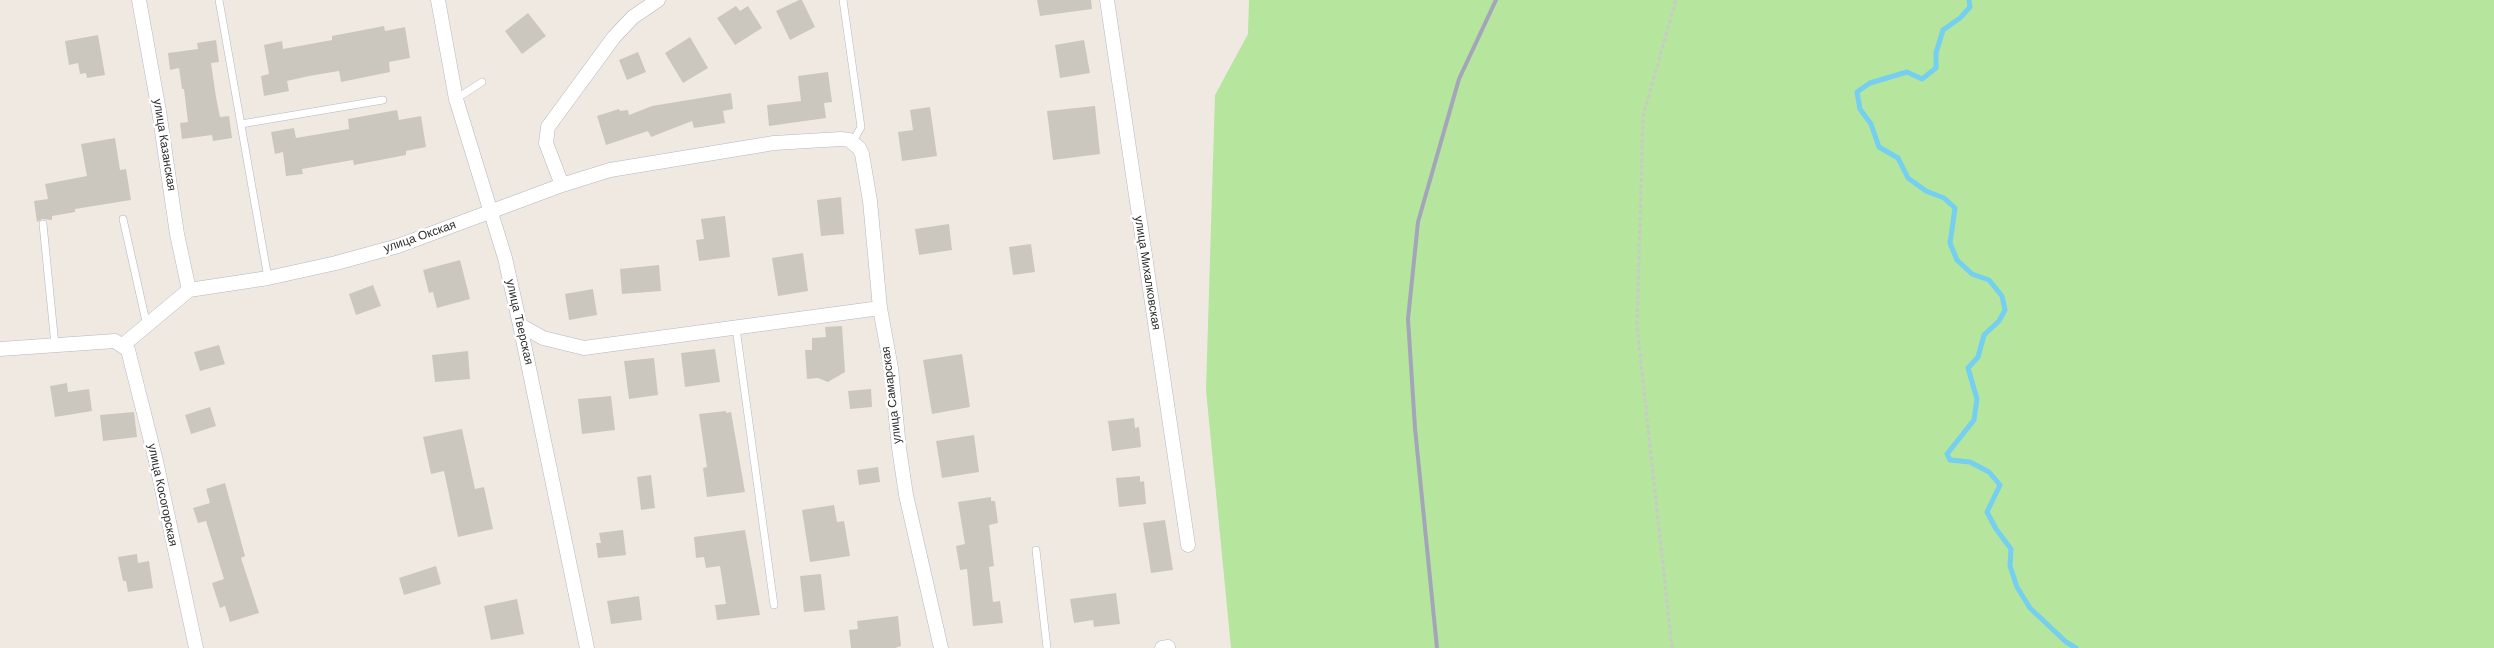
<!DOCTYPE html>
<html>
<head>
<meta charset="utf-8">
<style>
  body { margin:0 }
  canvas { display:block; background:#efe9e1 }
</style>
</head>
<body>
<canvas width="2494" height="648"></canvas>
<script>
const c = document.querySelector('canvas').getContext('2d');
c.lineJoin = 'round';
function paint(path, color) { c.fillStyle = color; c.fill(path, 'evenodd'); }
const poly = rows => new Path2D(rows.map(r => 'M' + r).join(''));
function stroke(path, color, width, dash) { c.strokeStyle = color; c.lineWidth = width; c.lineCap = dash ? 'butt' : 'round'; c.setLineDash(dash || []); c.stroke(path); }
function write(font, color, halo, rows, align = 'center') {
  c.font = font + ' "DM Sans",sans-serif'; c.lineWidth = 5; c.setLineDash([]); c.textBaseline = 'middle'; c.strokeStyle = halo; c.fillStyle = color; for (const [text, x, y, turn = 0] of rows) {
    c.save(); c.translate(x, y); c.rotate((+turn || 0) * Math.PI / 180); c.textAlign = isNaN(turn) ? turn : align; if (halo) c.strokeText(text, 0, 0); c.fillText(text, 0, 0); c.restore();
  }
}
const green = poly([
  [1249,0,2494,0,2494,648,1231,648,1206,390,1215,95,1248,34]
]);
const stream = poly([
  [1969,0,1970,7,1960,18,1943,30,1936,53,1936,68,1922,79,1907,72,1870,83,1857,92,1860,109,1871,124,1879,147,1898,158,1908,178,1926,191,1944,198,1955,208,1950,243,1957,260,1972,274,1989,280,2002,296,2005,310,1999,321,1984,335,1978,357,1968,368,1977,399,1974,420,1947,454,1950,460,1970,462,1989,472,2000,485,1987,512,1996,529,2011,549,2010,566,2017,587,2030,608,2066,642,2076,648]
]);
const building = poly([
  [799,0,802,0,815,27,790,40,776,11],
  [1037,0,1091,0,1092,9,1040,16],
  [736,6,740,11,748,6,762,28,735,45,717,18],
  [528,13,546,36,522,54,505,31],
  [384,26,385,31,405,27,410,58,389,62,390,72,341,82,339,71,309,76,287,81,289,91,264,96,261,76,269,74,264,45,282,41,283,49,332,40,332,36],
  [98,35,105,75,87,78,86,73,80,74,78,63,69,65,65,41],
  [690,37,708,68,683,83,665,53],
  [216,40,219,62,211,63,216,97,220,117,229,116,232,138,213,141,212,135,182,139,180,123,188,122,184,89,182,89,179,68,170,70,168,53,198,49,197,43],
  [1084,40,1090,73,1060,78,1055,45],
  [638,52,646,72,627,80,619,60],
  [828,72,832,102,824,103,826,118,769,126,767,105,801,101,798,76],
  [731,93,733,109,723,111,725,123,694,128,692,121,651,137,648,131,606,145,597,116,619,109,620,111,628,110,629,115,652,106],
  [1095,106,1100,154,1053,160,1047,111],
  [930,107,937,156,902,161,898,132,913,130,910,110],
  [397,110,399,120,421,116,426,147,406,151,406,155,354,165,353,160,302,169,303,174,286,176,283,152,275,154,271,132,294,128,296,138,349,129,348,119],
  [115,138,120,170,126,169,131,200,75,209,75,212,52,216,52,220,42,219,37,222,34,201,48,199,45,184,87,176,81,144],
  [841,197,844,234,821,236,817,200],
  [725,216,730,257,699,261,696,240,704,239,701,219],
  [949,224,952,250,919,255,915,229],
  [1031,244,1035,272,1013,275,1009,247],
  [803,253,808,291,778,296,772,258],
  [460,260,470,299,437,308,433,292,429,293,423,270],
  [659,265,661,291,622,294,620,269],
  [373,285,381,306,356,315,349,294],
  [593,289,597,315,569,320,565,294],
  [842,326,845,372,828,382,818,378,807,379,805,350,812,350,812,338,826,337,825,327],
  [219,345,225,364,200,371,194,352],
  [715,349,720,382,685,387,681,353],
  [468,351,470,379,435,382,432,355],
  [962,354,970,407,932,414,923,360],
  [654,358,658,395,629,399,624,361],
  [67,383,68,392,89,389,92,411,55,417,50,386],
  [871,389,872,407,850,409,848,391],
  [611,396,615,430,582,434,578,399],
  [210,407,216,426,191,434,185,415],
  [726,411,726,413,731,412,745,492,707,497,703,468,707,467,699,414],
  [134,412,137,437,103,441,100,415],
  [1134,418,1135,428,1139,427,1141,447,1112,451,1108,421],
  [462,429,475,489,484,487,493,529,458,537,444,471,431,474,423,437],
  [974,435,979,472,942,478,936,441],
  [878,467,880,482,859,485,857,470],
  [651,475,655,508,641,510,637,477],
  [1140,476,1140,482,1144,481,1146,504,1119,507,1116,478],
  [225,483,245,556,241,558,259,613,230,622,225,606,220,608,212,583,224,579,206,521,198,523,193,508,210,503,206,489],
  [991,497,991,501,995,501,998,523,989,525,994,566,989,567,993,602,1000,601,1003,623,973,626,967,569,960,570,956,546,965,544,958,502],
  [834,505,837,522,844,521,850,556,810,562,802,510],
  [1165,520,1173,570,1151,573,1143,523],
  [623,530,626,555,598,558,596,543,601,543,599,533],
  [745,530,760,615,717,620,715,605,726,604,720,566,706,568,704,557,696,558,694,537],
  [137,554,138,563,149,561,153,588,128,592,126,581,123,581,118,557],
  [436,566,441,584,404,595,399,578],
  [821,574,825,610,804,612,800,576],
  [1116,593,1120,624,1094,627,1093,620,1074,623,1070,599],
  [639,596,642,620,611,624,607,601],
  [517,599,524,634,491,640,484,606],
  [898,616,901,646,895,648,851,648,849,630,858,629,857,621]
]);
const path = poly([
  [1672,648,1637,326,1643,116,1676,0]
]);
const service = poly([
  [219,0,268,278],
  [843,0,861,127,852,143],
  [456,99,482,82],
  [241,124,383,100],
  [123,219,147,326],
  [43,224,55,345],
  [736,328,774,605],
  [1036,550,1047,648]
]);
const minor = poly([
  [139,0,159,111,177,234,189,290],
  [438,0,456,99,505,258,520,325,587,648],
  [1107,0,1188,545],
  [562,185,546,143,548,127,614,37,633,17,658,0],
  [520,325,543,338,584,348,880,308],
  [123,345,189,290,268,278,336,263,398,246,562,185,610,170,774,143,841,139,849,140,859,148,862,154,870,201,880,308,891,368,899,448,906,495,941,648],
  [0,349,115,341,128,350,156,461,196,648],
  [1162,648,1168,647]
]);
const rail = poly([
  [1437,648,1415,428,1408,319,1418,222,1459,79,1496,0]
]);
const streetNames = [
  ["улица Казанская",164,145,81],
  ["улица Окская",420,237,-19],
  ["улица Михалковская",1147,273,81],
  ["улица Тверская",519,322,77],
  ["улица Самарская",892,395,-97],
  ["улица Косогорская",162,495,78]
];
paint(green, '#b6e59e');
stroke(stream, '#75cff0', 5);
paint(building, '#cbc7bf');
stroke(service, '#b4b7c1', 8);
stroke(minor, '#b4b7c1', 15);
stroke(path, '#c9c9c9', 3, [4, 2.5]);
stroke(service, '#fff', 7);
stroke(minor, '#fff', 14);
stroke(rail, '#a3a6b8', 4);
write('12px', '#2e2e2e', '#fff', streetNames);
</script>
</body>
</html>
